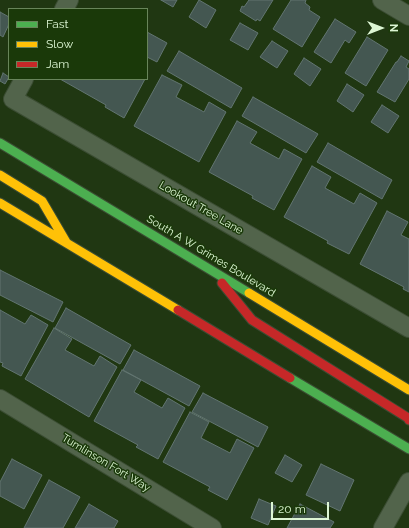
<!DOCTYPE html>
<html>
<head>
<meta charset="utf-8">
<style>
  body { margin:0 }
  #map { position:relative; width:409px; height:528px; overflow:hidden; background:#203712; font-family:Raleway,sans-serif }
  canvas { display:block }
  .legend { position:absolute; left:8px; top:8px; width:140px; height:72px; box-sizing:border-box; background:#1a3909; border:1px solid #68855a; margin:0; padding:5px 7px; list-style:none; font-size:12px; color:#ddf6d4 }
  .legend li { display:flex; align-items:center; gap:8px; height:20px }
  .legend b { width:20px; border:1px solid #68855a }
  .north { position:absolute; left:361px; top:8px; width:40px; height:40px; -webkit-text-stroke:3px #1a3909; paint-order:stroke; rotate:90deg; font-size:11px; font-weight:700; line-height:16px; text-align:center; color:#ddf6d4 }
  .north::after { content:''; display:block; margin:auto; width:14px; height:18px; background:#ddf6d4; clip-path:polygon(50% 0,100% 100%,50% 72%,0 100%) }
  .scale { position:absolute; left:271px; top:502px; width:58px; height:18px; box-sizing:border-box; border:2px solid #ddf6d4; border-top:0; padding-left:5px; font-size:12px; line-height:14px; white-space:nowrap; color:#ddf6d4; -webkit-text-stroke:3px #1a3909; paint-order:stroke }
</style>
</head>
<body>
<div id="map">
<canvas width="409" height="528"></canvas>
<ul class="legend">
<li><b style="height:5px;background:#4caf50"></b>Fast</li>
<li><b style="height:5px;background:#ffc107"></b>Slow</li>
<li><b style="height:5px;background:#c62828"></b>Jam</li>
</ul>
<div class="north">N</div>
<div class="scale">20 m</div>
</div>
<script>
const c = document.querySelector('canvas').getContext('2d');
c.lineJoin = 'round';
function paint(path, color) { c.fillStyle = color; c.fill(path, 'evenodd'); }
const poly = rows => new Path2D(rows.map(r => 'M' + r).join(''));
function stroke(path, color, width, dash) { c.strokeStyle = color; c.lineWidth = width; c.lineCap = dash ? 'butt' : 'round'; c.setLineDash(dash || []); c.stroke(path); }
function write(font, color, halo, rows, align = 'center') {
  c.font = font + ' Raleway,sans-serif'; c.lineWidth = 3; c.setLineDash([]); c.textBaseline = 'middle'; c.strokeStyle = halo; c.fillStyle = color; for (const [text, x, y, turn = 0] of rows) {
    c.save(); c.translate(x, y); c.rotate((+turn || 0) * Math.PI / 180); c.textAlign = isNaN(turn) ? turn : align; if (halo) c.strokeText(text, 0, 0); c.fillText(text, 0, 0); c.restore();
  }
}
const building = poly([
  [161,0,177,0,173,7,161,0],
  [199,0,216,10,206,28,189,17,199,0],
  [249,0,273,0,260,21,257,19,256,21,240,11,242,6,244,7,249,0],
  [291,0,306,0,305,3,310,7,309,10,320,17,302,47,273,29,291,0],
  [0,12,9,17,9,24,3,37,0,35,0,12],
  [335,19,356,32,349,43,345,40,331,63,314,52,335,19],
  [240,23,258,33,248,50,230,40,240,23],
  [147,32,167,43,157,62,147,57,147,32],
  [367,37,388,50,366,86,345,73,367,37],
  [272,41,288,51,277,68,260,57,272,41],
  [179,51,242,88,231,108,167,71,179,51],
  [401,56,409,61,406,67,409,69,409,79,395,102,377,92,396,62,397,62,401,56],
  [304,58,321,69,310,86,294,74,304,58],
  [3,73,9,77,5,84,0,81,3,73],
  [162,75,182,85,176,97,204,112,209,102,226,112,199,162,134,126,162,75],
  [60,79,145,79,124,118,105,107,106,105,60,79],
  [347,84,364,95,353,112,337,101,347,84],
  [253,97,318,134,306,153,242,116,253,97],
  [382,105,399,116,388,133,371,122,382,105],
  [237,121,257,132,250,143,279,159,284,149,302,159,274,210,252,198,253,196,209,172,237,121],
  [328,143,392,180,382,199,317,162,328,143],
  [312,166,331,177,325,188,354,204,360,193,377,203,349,254,327,243,328,241,284,217,312,166],
  [387,211,408,222,401,235,409,239,409,292,403,289,404,287,360,264,387,211],
  [0,270,63,302,53,322,0,295,0,270],
  [66,308,131,345,120,364,55,328,66,308],
  [0,310,25,324,31,315,48,325,21,376,2,366,3,363,0,362,0,310],
  [54,328,72,339,65,350,94,366,100,356,117,367,89,417,25,379,54,328],
  [134,350,200,386,189,406,123,370,134,350],
  [122,370,141,380,134,392,162,408,168,398,185,408,158,459,136,447,138,445,94,421,122,370],
  [203,393,268,427,258,447,192,412,203,393],
  [190,412,209,422,201,438,230,453,237,439,254,448,227,500,208,490,210,487,163,462,190,412],
  [285,455,302,465,292,482,275,473,285,455],
  [12,459,42,475,24,509,0,496,0,482,12,459],
  [321,464,354,480,340,511,306,495,321,464],
  [49,480,80,497,63,528,24,528,49,480],
  [259,499,276,506,268,525,251,518,259,499],
  [89,504,118,521,114,528,75,528,89,504],
  [300,504,334,522,330,528,287,528,300,504]
]);
const street = poly([
  [382,0,409,16],
  [64,9,69,0],
  [24,79,13,99,409,328],
  [0,399,212,528],
  [383,528,409,482]
]);
const fast = poly([
  [0,143,249,293],
  [290,378,409,449]
]);
const slow = poly([
  [0,175,42,201,66,242],
  [0,203,178,310],
  [249,293,409,390]
]);
const jam = poly([
  [222,283,252,320,408,418,409,420],
  [178,310,290,378]
]);
const streetNames = [
  ["Lookout Tree Lane",201,208,30],
  ["South A W Grimes Boulevard",211,256,31],
  ["Tumlinson Fort Way",106,463,31]
];
paint(building, '#445751');
stroke(building, '#627571', 1);
stroke(street, '#3b4d33', 20);
stroke(fast, '#3b4d33', 11);
stroke(slow, '#3b4d33', 11);
stroke(jam, '#3b4d33', 11);
stroke(street, '#52644b', 18);
stroke(fast, '#4caf50', 9);
stroke(slow, '#ffc107', 9);
stroke(jam, '#c62828', 9);
write('11px', '#ddf6d4', '#1a3909', streetNames);
</script>
</body>
</html>
